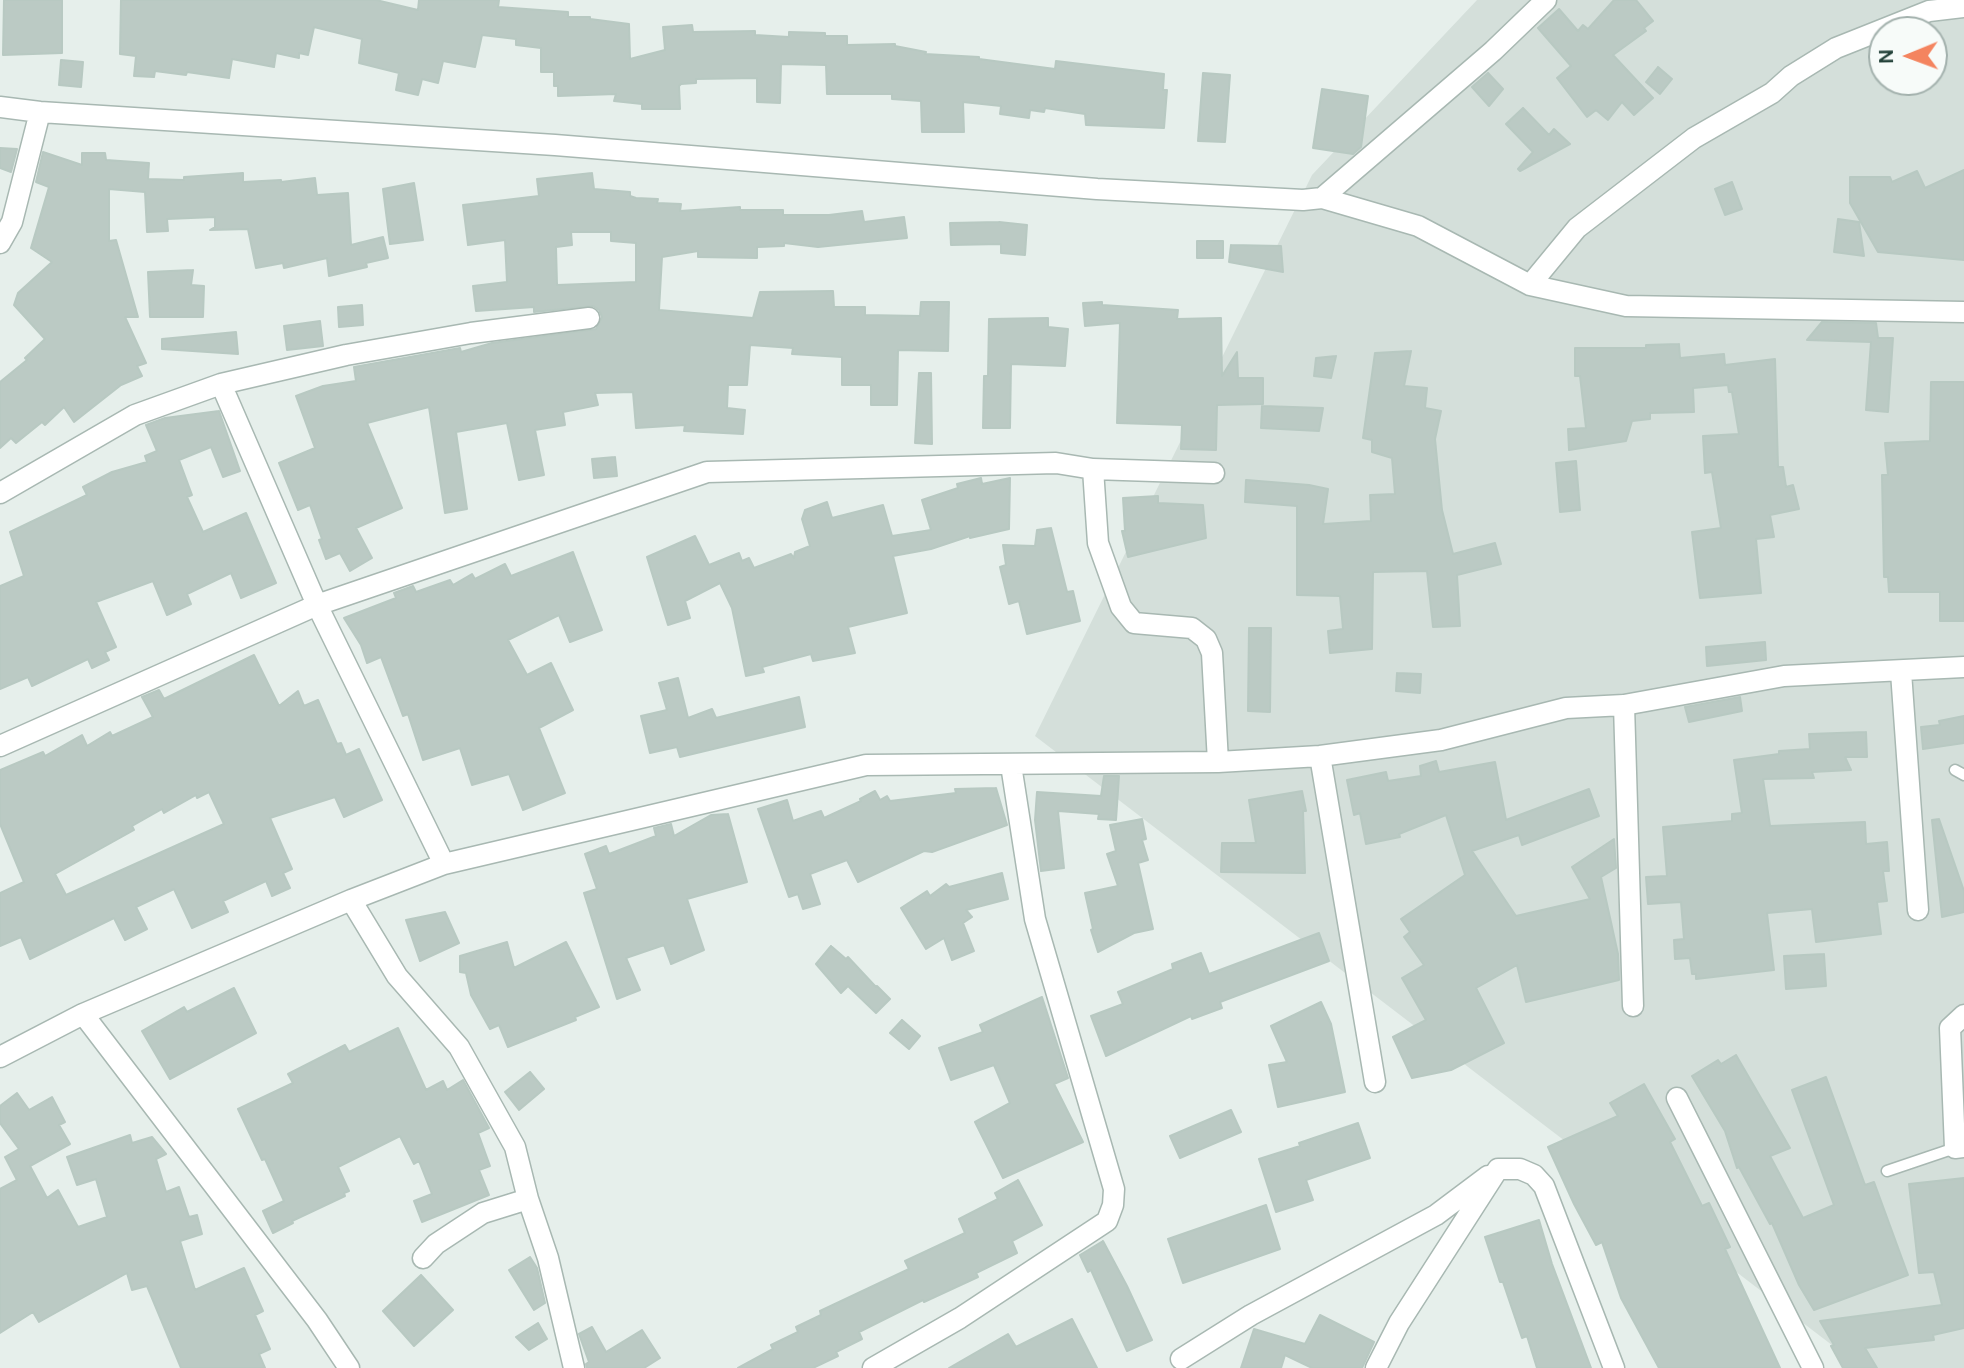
<!DOCTYPE html>
<html>
<head>
<meta charset="utf-8">
<style>
  body { margin:0 }
  #map { position:relative; width:1964px; height:1368px; overflow:hidden; background:#e6efeb; font-family:Karla,sans-serif }
  canvas { display:block }
  .north { position:absolute; left:1868px; top:16px; width:80px; height:80px; box-sizing:border-box; background:#f7fbf9; border:2px solid #a3b1ad; border-radius:50%; rotate:269deg; font-size:22px; font-weight:700; line-height:32px; text-align:center; color:#24423a }
  .north::after { content:''; display:block; margin:auto; width:28px; height:36px; background:#f4845f; clip-path:polygon(50% 0,100% 100%,50% 72%,0 100%) }
</style>
</head>
<body>
<div id="map">
<canvas width="1964" height="1368"></canvas>
<div class="north">N</div>
</div>
<script>
const c = document.querySelector('canvas').getContext('2d');
c.lineJoin = 'round';
function paint(path, color) { c.fillStyle = color; c.fill(path, 'evenodd'); }
const poly = rows => new Path2D(rows.map(r => 'M' + r).join(''));
function stroke(path, color, width, dash) { c.strokeStyle = color; c.lineWidth = width; c.lineCap = dash ? 'butt' : 'round'; c.setLineDash(dash || []); c.stroke(path); }
const built = poly([
  [1477,0,1964,0,1964,1368,1862,1368,1035,736,1312,175],
  [1884,32,1932,32,1932,80,1884,80]
]);
const building = poly([
  [4,0,62,0,62,53,3,55,4,0],
  [121,0,376,0,418,10,419,0,499,0,498,7,568,12,568,17,590,17,590,19,629,24,630,59,665,50,663,27,692,25,693,32,755,31,755,35,789,37,789,32,825,33,825,36,847,36,847,45,895,44,895,46,926,52,925,54,979,57,979,59,1055,69,1056,61,1164,74,1163,90,1167,90,1164,128,1086,125,1085,114,1045,108,1044,112,1030,110,1029,118,1000,114,1001,106,963,102,964,132,922,132,921,101,892,99,892,94,827,94,826,65,781,64,780,103,757,102,757,78,696,79,696,83,681,84,679,86,680,109,642,109,642,104,614,101,616,94,558,96,558,86,554,86,554,72,541,72,541,48,516,45,516,39,482,35,475,67,443,61,438,83,422,79,418,95,396,90,399,73,359,63,362,39,314,27,308,55,299,53,299,58,276,53,274,67,232,59,229,78,187,72,186,75,155,71,154,77,134,76,136,56,120,54,121,0],
  [1614,0,1636,0,1653,21,1644,28,1646,31,1613,55,1653,98,1634,115,1622,102,1608,120,1596,110,1587,117,1557,78,1571,66,1538,28,1559,9,1578,31,1583,25,1588,29,1614,0],
  [61,60,83,62,81,87,59,85,61,60],
  [1658,67,1672,79,1660,94,1646,82,1658,67],
  [1203,73,1230,75,1225,142,1198,141,1203,73],
  [1488,73,1503,89,1489,106,1472,87,1488,73],
  [1322,89,1368,96,1361,147,1353,154,1313,148,1322,89],
  [1523,108,1549,135,1554,129,1570,144,1520,171,1518,169,1533,152,1506,124,1523,108],
  [0,148,17,149,11,172,0,168,0,148],
  [43,152,82,165,82,153,105,153,106,160,149,163,148,179,184,180,184,177,243,173,243,182,281,180,281,182,315,178,317,195,348,193,351,245,383,237,388,258,366,263,367,267,329,276,327,258,284,268,283,263,256,268,248,229,210,230,215,227,215,217,167,219,168,231,147,232,145,192,109,189,109,241,116,240,138,317,125,317,146,363,137,366,142,376,121,385,74,422,64,407,45,425,42,422,16,443,11,438,0,448,0,382,27,360,25,358,45,339,14,305,18,293,52,262,31,248,49,187,36,182,43,152],
  [1964,170,1964,260,1878,252,1850,203,1850,177,1890,177,1892,182,1917,171,1925,188,1964,170],
  [592,173,594,189,630,192,630,196,636,198,658,199,657,203,681,204,680,211,740,207,740,210,783,210,783,215,829,215,862,211,864,222,904,217,907,238,818,247,784,243,784,246,757,247,757,258,698,257,698,251,662,257,659,310,753,318,760,292,833,291,834,307,865,307,865,315,920,316,921,302,949,302,948,351,898,350,897,405,871,405,871,385,842,385,842,357,792,354,793,348,750,345,747,385,728,385,727,408,745,410,743,434,684,431,685,425,636,428,633,392,595,393,598,405,563,412,565,425,535,430,544,475,519,480,507,423,456,432,467,509,445,513,429,407,367,423,402,508,356,528,372,558,350,571,340,553,326,559,319,540,322,539,310,505,298,510,279,463,315,448,296,396,323,386,356,381,354,367,460,348,461,352,492,343,596,329,602,317,599,310,593,306,534,312,534,307,476,311,473,286,507,282,505,240,468,245,463,205,539,196,537,179,592,173],
  [571,232,611,232,611,241,636,243,636,282,557,285,556,247,572,245,571,232],
  [1732,182,1742,209,1725,215,1715,189,1732,182],
  [414,183,423,240,390,244,383,189,414,183],
  [1838,219,1859,222,1864,256,1834,252,1838,219],
  [999,222,1027,225,1025,255,1001,253,1001,244,951,245,950,223,999,222],
  [1197,241,1223,241,1223,258,1197,258,1197,241],
  [1231,245,1281,246,1283,272,1229,262,1231,245],
  [193,270,191,285,204,286,203,317,150,317,148,272,193,270],
  [1102,302,1102,305,1178,310,1177,319,1221,318,1222,376,1237,352,1238,378,1263,378,1263,404,1217,405,1216,450,1181,449,1182,425,1117,423,1120,323,1085,326,1083,303,1102,302],
  [362,305,363,325,339,327,338,307,362,305],
  [1048,318,1048,327,1068,329,1065,366,1011,364,1010,428,983,428,984,376,988,376,989,319,1048,318],
  [320,321,323,346,287,350,284,326,320,321],
  [1822,322,1876,323,1878,338,1893,338,1888,412,1866,410,1871,342,1807,340,1822,322],
  [236,332,238,354,162,349,162,339,236,332],
  [1679,344,1680,358,1724,354,1725,365,1775,359,1778,467,1783,467,1786,487,1793,485,1799,509,1770,515,1774,537,1756,539,1761,593,1700,598,1692,532,1721,528,1712,472,1705,473,1703,436,1739,434,1732,392,1729,392,1728,385,1693,388,1694,412,1650,413,1650,419,1632,421,1626,441,1569,450,1568,429,1586,428,1580,376,1575,376,1575,348,1646,348,1646,345,1679,344],
  [1411,351,1404,386,1427,388,1425,408,1441,411,1435,439,1442,510,1453,554,1495,543,1501,564,1457,575,1460,626,1433,627,1427,571,1373,572,1372,649,1330,653,1328,631,1343,629,1340,596,1297,595,1297,506,1245,502,1246,480,1309,485,1328,489,1323,524,1371,521,1370,495,1395,494,1392,458,1372,452,1372,440,1363,438,1375,353,1411,351],
  [1336,356,1331,378,1314,376,1316,358,1336,356],
  [919,373,931,373,932,444,915,443,919,373],
  [1931,382,1964,382,1964,621,1940,621,1940,592,1889,592,1888,577,1884,577,1882,475,1888,475,1885,443,1930,441,1931,382],
  [1262,406,1323,408,1319,431,1261,428,1262,406],
  [219,411,240,471,223,477,211,447,179,460,192,495,187,497,203,532,246,513,276,583,241,598,231,573,187,594,191,604,167,615,153,581,96,602,116,647,105,652,109,660,92,668,88,659,32,686,28,677,0,689,0,586,24,576,10,532,87,495,83,487,112,472,147,462,145,456,157,451,146,425,165,418,219,411],
  [615,457,617,476,594,478,592,459,615,457],
  [1576,461,1580,510,1560,512,1556,463,1576,461],
  [981,478,982,484,1010,478,1009,529,970,538,970,536,931,549,893,556,907,613,848,627,855,653,813,661,811,654,762,667,764,672,746,676,732,608,720,583,685,601,690,618,668,625,647,557,695,536,709,565,739,553,742,561,749,558,754,568,791,554,794,558,795,552,810,546,802,519,805,510,827,502,832,518,883,505,892,536,931,530,922,500,958,488,957,484,981,478],
  [1158,496,1158,503,1203,505,1206,538,1128,557,1122,531,1125,531,1123,498,1158,496],
  [1051,528,1067,592,1073,591,1080,621,1027,634,1019,601,1009,604,1000,567,1006,565,1003,545,1035,546,1037,530,1051,528],
  [573,552,602,630,570,642,559,615,508,640,527,675,551,663,573,710,539,728,565,793,523,810,509,774,472,785,460,748,423,760,408,714,403,716,381,657,367,663,361,645,344,618,396,598,394,593,413,586,416,592,450,580,453,585,472,574,475,579,505,564,511,576,573,552],
  [1249,628,1271,628,1270,712,1248,711,1249,628],
  [1765,642,1766,660,1707,666,1706,647,1765,642],
  [254,655,279,706,298,691,304,706,318,700,337,744,341,743,346,755,359,749,382,800,344,817,335,797,270,818,292,869,283,873,290,888,272,896,266,881,223,901,228,912,192,928,174,889,136,907,147,929,125,940,114,918,30,959,21,937,0,946,0,893,24,882,0,824,0,770,43,752,45,756,82,735,87,746,110,732,112,736,153,717,142,697,159,690,164,699,254,655],
  [209,792,224,824,66,895,55,874,134,830,132,826,162,809,164,813,196,795,197,798,209,792],
  [1397,673,1421,674,1420,693,1396,691,1397,673],
  [678,678,688,718,712,709,716,718,799,697,805,727,680,757,677,747,650,753,641,716,667,710,659,683,678,678],
  [1740,697,1742,711,1689,722,1685,707,1740,697],
  [1964,716,1964,743,1923,749,1921,727,1940,725,1939,721,1964,716],
  [1866,732,1867,757,1845,757,1851,770,1812,772,1814,778,1763,779,1770,826,1865,822,1866,844,1887,842,1889,871,1883,871,1887,901,1877,902,1881,934,1816,942,1812,909,1767,913,1774,970,1696,979,1696,974,1692,974,1690,958,1675,959,1674,940,1684,939,1681,902,1648,904,1646,877,1667,876,1663,827,1732,821,1732,814,1742,813,1734,760,1779,754,1779,751,1810,749,1809,734,1866,732],
  [1436,761,1439,772,1495,762,1506,820,1589,789,1599,816,1522,845,1519,835,1472,851,1516,916,1590,899,1572,867,1614,839,1616,868,1601,877,1618,954,1619,980,1526,1002,1517,965,1476,988,1504,1043,1451,1070,1412,1078,1393,1037,1426,1020,1402,978,1424,965,1404,937,1410,932,1401,919,1465,875,1446,815,1399,834,1400,837,1366,844,1360,813,1354,815,1347,780,1386,772,1388,781,1421,776,1420,766,1436,761],
  [1104,776,1119,776,1116,820,1098,819,1099,814,1058,811,1064,868,1041,871,1035,820,1037,792,1101,796,1104,776],
  [996,788,1007,825,932,852,924,851,858,882,847,860,810,874,820,904,803,909,798,894,789,897,758,809,787,800,793,821,821,811,824,818,861,801,860,799,875,791,880,800,887,796,890,801,956,793,955,789,996,788],
  [1302,791,1306,811,1303,811,1305,873,1221,872,1222,843,1256,843,1249,800,1302,791],
  [728,814,747,882,687,899,704,950,671,964,664,945,626,958,640,990,617,999,584,893,597,889,585,854,606,846,609,854,656,836,654,828,671,824,674,836,711,815,728,814],
  [1142,819,1146,839,1142,840,1148,860,1138,863,1153,929,1134,933,1098,952,1091,930,1093,929,1085,893,1118,886,1107,854,1116,851,1110,825,1142,819],
  [1939,819,1964,891,1964,912,1942,917,1932,820,1939,819],
  [1002,873,1008,899,966,910,972,917,963,923,974,951,952,960,944,938,926,949,901,908,927,891,930,896,946,884,949,887,1002,873],
  [445,912,459,943,420,961,406,920,445,912],
  [1319,933,1329,961,1220,1002,1222,1008,1192,1019,1191,1016,1106,1056,1091,1016,1123,1004,1118,992,1173,969,1172,964,1201,953,1209,974,1319,933],
  [507,942,514,968,566,942,599,1007,575,1017,576,1020,508,1047,499,1025,490,1029,471,995,466,973,460,972,460,956,507,942],
  [831,946,846,959,848,957,876,987,877,986,890,999,876,1013,848,986,841,993,816,964,831,946],
  [1824,954,1826,986,1786,989,1784,956,1824,954],
  [234,988,256,1033,170,1079,142,1031,184,1007,187,1012,234,988],
  [1042,997,1068,1078,1054,1084,1083,1142,1003,1178,975,1122,1010,1103,994,1065,951,1080,939,1048,983,1032,980,1025,1042,997],
  [1321,1002,1331,1024,1345,1092,1278,1107,1269,1065,1287,1062,1271,1026,1321,1002],
  [902,1020,920,1036,909,1049,890,1033,902,1020],
  [398,1028,426,1090,443,1081,447,1090,463,1080,489,1128,478,1133,490,1166,479,1170,489,1195,422,1222,414,1201,432,1194,419,1161,414,1164,400,1136,338,1167,349,1191,344,1193,345,1196,292,1221,293,1223,273,1233,263,1211,284,1201,265,1159,262,1160,238,1109,293,1083,288,1074,345,1045,349,1052,398,1028],
  [1736,1055,1790,1148,1770,1156,1803,1218,1834,1205,1792,1090,1826,1077,1865,1185,1874,1182,1908,1275,1814,1310,1799,1285,1772,1223,1770,1224,1739,1167,1737,1168,1725,1131,1692,1076,1718,1060,1721,1064,1736,1055],
  [530,1072,544,1089,519,1110,505,1092,530,1072],
  [1644,1084,1675,1139,1670,1142,1702,1206,1709,1203,1730,1247,1725,1249,1780,1368,1659,1368,1621,1298,1602,1242,1596,1245,1574,1204,1548,1147,1618,1116,1610,1103,1644,1084],
  [17,1093,29,1110,52,1097,65,1122,59,1125,70,1144,30,1166,47,1198,58,1190,78,1227,107,1217,96,1179,77,1185,67,1157,130,1135,132,1143,152,1137,166,1154,156,1159,166,1192,179,1187,189,1217,197,1215,202,1234,180,1241,195,1290,244,1268,263,1311,255,1315,270,1349,259,1354,265,1368,181,1368,147,1286,132,1290,127,1273,39,1322,33,1312,0,1333,0,1189,17,1180,5,1157,19,1149,0,1123,0,1106,17,1093],
  [1231,1110,1241,1132,1180,1158,1170,1136,1231,1110],
  [1358,1123,1370,1158,1306,1180,1313,1200,1276,1212,1259,1159,1300,1146,1299,1143,1358,1123],
  [1964,1178,1964,1328,1933,1335,1934,1340,1865,1348,1877,1368,1843,1368,1831,1346,1834,1345,1820,1321,1942,1305,1934,1272,1919,1273,1909,1184,1964,1178],
  [1018,1180,1042,1225,1012,1241,1017,1253,976,1273,978,1277,924,1302,923,1300,859,1332,862,1339,836,1352,838,1356,813,1368,738,1368,773,1349,771,1345,798,1332,796,1327,821,1315,820,1311,909,1269,905,1261,965,1233,959,1219,998,1199,995,1193,1018,1180],
  [1266,1205,1280,1249,1183,1283,1168,1239,1266,1205],
  [1539,1220,1552,1264,1591,1368,1537,1368,1527,1336,1522,1338,1503,1282,1500,1282,1485,1237,1539,1220],
  [1103,1241,1127,1286,1152,1340,1127,1351,1091,1270,1088,1272,1080,1255,1103,1241],
  [530,1257,537,1268,545,1303,534,1310,509,1270,530,1257],
  [421,1275,453,1310,414,1346,383,1311,421,1275],
  [1320,1315,1374,1342,1362,1368,1312,1368,1285,1355,1281,1368,1241,1368,1254,1329,1305,1344,1320,1315],
  [1072,1319,1097,1368,949,1368,1008,1334,1016,1347,1072,1319],
  [538,1323,547,1339,529,1350,516,1337,538,1323],
  [592,1327,606,1352,642,1330,660,1358,644,1368,587,1368,586,1364,589,1362,579,1334,592,1327]
]);
const service = poly([
  [1955,770,1964,775],
  [1887,1171,1955,1148]
]);
const minor = poly([
  [0,107,40,112,555,145,1097,189,1303,200,1322,198,1418,226,1530,285,1626,306,1964,312],
  [1322,198,1493,51,1546,0],
  [0,243,12,222,40,112],
  [1530,285,1577,228,1694,138,1772,93,1791,76,1836,48,1929,11,1964,7],
  [221,384,317,605,444,864],
  [1093,469,1214,473],
  [0,493,135,415,221,384,346,355,471,333,589,318],
  [1901,672,1918,910],
  [1624,705,1633,1006],
  [0,746,317,605,707,472,1056,463,1093,469,1098,543,1121,607,1134,623,1192,628,1206,639,1212,653,1218,762],
  [1320,756,1375,1082],
  [351,900,397,976,459,1047,515,1147,528,1199,483,1213,436,1244,423,1258],
  [83,1014,317,1320,349,1368],
  [1964,1015,1950,1028,1955,1148,1964,1147],
  [0,1057,83,1014,351,900,444,864,866,765,1218,762,1320,756,1441,740,1566,708,1624,705,1784,676,1964,667],
  [1677,1098,1813,1368],
  [528,1199,548,1258,574,1368],
  [1181,1359,1251,1315,1436,1215,1488,1176],
  [873,1368,960,1318,1107,1221,1113,1205,1114,1189,1035,919,1011,765],
  [1376,1368,1399,1323,1498,1169,1520,1169,1534,1175,1544,1186,1614,1368]
]);
paint(built, '#d4dfda');
paint(building, '#bbcac4');
stroke(building, '#b8c9c2', 2);
stroke(service, '#a8b8b2', 13);
stroke(minor, '#a8b8b2', 23);
stroke(service, '#fff', 10);
stroke(minor, '#fff', 20);
</script>
</body>
</html>
